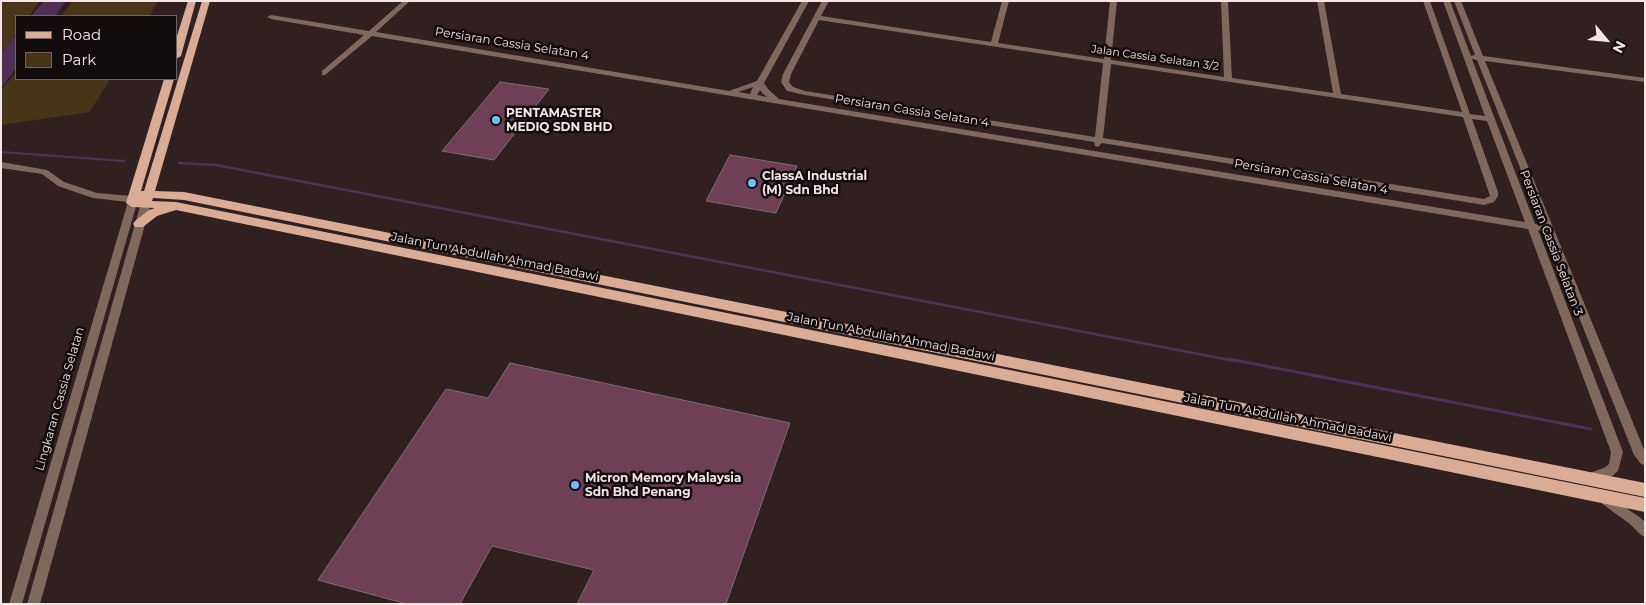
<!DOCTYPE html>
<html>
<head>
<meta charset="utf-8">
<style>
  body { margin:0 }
  #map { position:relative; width:1646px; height:605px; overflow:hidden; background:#302020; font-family:Montserrat,sans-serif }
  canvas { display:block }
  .frame { position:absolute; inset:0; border:2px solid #f2e6e6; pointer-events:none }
  .legend { position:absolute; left:15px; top:15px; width:162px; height:65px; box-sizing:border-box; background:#130c0c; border:1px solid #6c6363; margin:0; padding:6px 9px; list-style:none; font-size:15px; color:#f2e6e6 }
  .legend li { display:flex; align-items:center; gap:10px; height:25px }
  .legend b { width:25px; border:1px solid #6c6363 }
  .north { position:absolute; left:1581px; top:15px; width:50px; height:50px; -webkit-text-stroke:4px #130c0c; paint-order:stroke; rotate:118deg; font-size:14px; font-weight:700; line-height:20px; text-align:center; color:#f2e6e6 }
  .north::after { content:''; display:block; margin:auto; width:18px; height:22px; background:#f2e6e6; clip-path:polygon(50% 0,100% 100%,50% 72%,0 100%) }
</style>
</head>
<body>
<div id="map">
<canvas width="1646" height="605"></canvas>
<div class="frame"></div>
<ul class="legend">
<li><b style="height:6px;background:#daac95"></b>Road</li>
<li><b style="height:14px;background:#483416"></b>Park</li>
</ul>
<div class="north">N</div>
</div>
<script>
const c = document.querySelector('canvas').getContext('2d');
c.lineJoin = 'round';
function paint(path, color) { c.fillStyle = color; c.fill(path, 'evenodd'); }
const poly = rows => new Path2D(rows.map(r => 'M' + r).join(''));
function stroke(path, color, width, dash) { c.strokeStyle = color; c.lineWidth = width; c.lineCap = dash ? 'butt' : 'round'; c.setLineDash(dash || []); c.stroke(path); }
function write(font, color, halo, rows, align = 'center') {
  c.font = font + ' Montserrat,sans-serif'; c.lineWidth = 5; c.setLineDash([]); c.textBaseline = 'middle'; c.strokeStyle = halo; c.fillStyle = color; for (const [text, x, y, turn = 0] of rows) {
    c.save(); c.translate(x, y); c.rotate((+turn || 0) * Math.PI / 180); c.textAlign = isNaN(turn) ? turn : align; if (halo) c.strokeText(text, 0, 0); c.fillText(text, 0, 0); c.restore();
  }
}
const green = poly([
  [1,1,40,1,29,16,16,16,16,33,1,53],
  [73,1,158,1,149,16,61,16],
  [16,72,16,79,110,79,90,112,1,125,1,90]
]);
const water = poly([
  [44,1,66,1,55,16,31,16],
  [16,34,16,68,1,88,1,53]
]);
const streamFar2 = poly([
  [1,152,124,161]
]);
const streamFar1 = poly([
  [120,161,124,161],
  [179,163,216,165,1235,361]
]);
const stream = poly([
  [1229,359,1591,429]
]);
const building = poly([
  [500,82,549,89,494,160,442,151,500,82],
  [730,155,797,166,776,213,706,201,730,155],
  [510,363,790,423,726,604,577,604,594,570,492,546,460,604,407,604,318,580,446,389,488,398,510,363]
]);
const minor = poly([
  [403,1,410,1,376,32,729,91,757,81,802,1,809,1,764,83,768,89,779,99,1525,222,1487,121,1472,119,1498,192,1498,196,1494,202,1484,205,1102,143,1098,147,1095,146,1094,142,805,95,787,91,781,82,783,74,822,1,829,1,821,16,991,42,1002,1,1009,1,998,43,1104,59,1110,1,1117,1,1111,60,1224,77,1221,1,1228,1,1232,78,1333,93,1317,1,1324,1,1341,94,1462,112,1423,1,1430,1,1470,114,1485,116,1443,1,1450,1,1471,56,1475,55,1454,1,1461,1,1483,56,1645,78,1645,82,1485,61,1645,452,1645,465,1641,464,1634,455,1545,232,1538,230,1623,452,1618,471,1612,476,1590,483,1586,482,1584,478,1586,474,1604,468,1609,464,1611,452,1528,229,372,36,325,75,322,75,322,71,364,35,271,19,267,17,271,15,369,31,403,1],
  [819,20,1103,63,1095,137,805,91,793,87,789,82,791,74,819,20],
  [1472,59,1477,60,1543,225,1535,224,1472,59],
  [1111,64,1463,117,1490,196,1484,199,1103,138,1111,64],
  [753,87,750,94,738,92,753,87],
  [760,90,762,93,767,97,757,95,760,90],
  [1,162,47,170,64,182,97,193,133,196,137,199,135,201,137,203,22,604,9,604,128,202,93,198,58,186,42,174,1,168,1,162],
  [146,200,151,203,40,604,27,604,141,203,146,200],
  [1605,494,1638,516,1645,522,1645,537,1641,535,1630,524,1601,503,1599,499,1601,495,1605,494]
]);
const major = poly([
  [188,1,196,1,181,56,176,59,176,39,188,1],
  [202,1,210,1,155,191,184,192,1645,483,1645,497,184,200,153,198,152,201,176,202,1645,498,1645,512,176,210,157,216,143,227,135,227,133,224,135,221,149,210,155,208,132,207,126,203,164,79,174,79,141,191,144,191,202,1]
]);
const markers = [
  [496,120,5,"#6ec2f3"],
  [752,183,5,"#6ec2f3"],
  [575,485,5,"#6ec2f3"]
];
const farStreetnames = [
  ["Jalan Cassia Selatan 3/2",1155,58,8]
];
const streetNames = [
  ["Persiaran Cassia Selatan 4",512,44,9],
  ["Persiaran Cassia Selatan 4",912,111,9],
  ["Persiaran Cassia Selatan 4",1311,177,10],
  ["Persiaran Cassia Selatan 3",1551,243,69],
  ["Jalan Tun Abdullah Ahmad Badawi",495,257,11],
  ["Jalan Tun Abdullah Ahmad Badawi",891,337,11],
  ["Lingkaran Cassia Selatan",60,399,-74],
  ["Jalan Tun Abdullah Ahmad Badawi",1288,418,11]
];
const poiNames = [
  ["PENTAMASTER",506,113],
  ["MEDIQ SDN BHD",506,127],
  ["ClassA Industrial",762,176],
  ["(M) Sdn Bhd",762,190],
  ["Micron Memory Malaysia",585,478],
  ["Sdn Bhd Penang",585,492]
];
paint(green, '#483416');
paint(water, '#503056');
stroke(streamFar2, '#503056', 2);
stroke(streamFar1, '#503056', 2.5);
stroke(stream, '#503056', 3);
paint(building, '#6f3f56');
stroke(building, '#7d6c73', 1);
paint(minor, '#7f685e');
paint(major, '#daac95');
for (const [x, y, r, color] of markers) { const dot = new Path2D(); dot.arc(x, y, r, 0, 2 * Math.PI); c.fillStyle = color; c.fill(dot); stroke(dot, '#130c0c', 2); }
write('11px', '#f2e6e6', '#130c0c', farStreetnames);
write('12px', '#f2e6e6', '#130c0c', streetNames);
write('bold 12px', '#f2e6e6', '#130c0c', poiNames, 'left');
</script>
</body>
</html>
